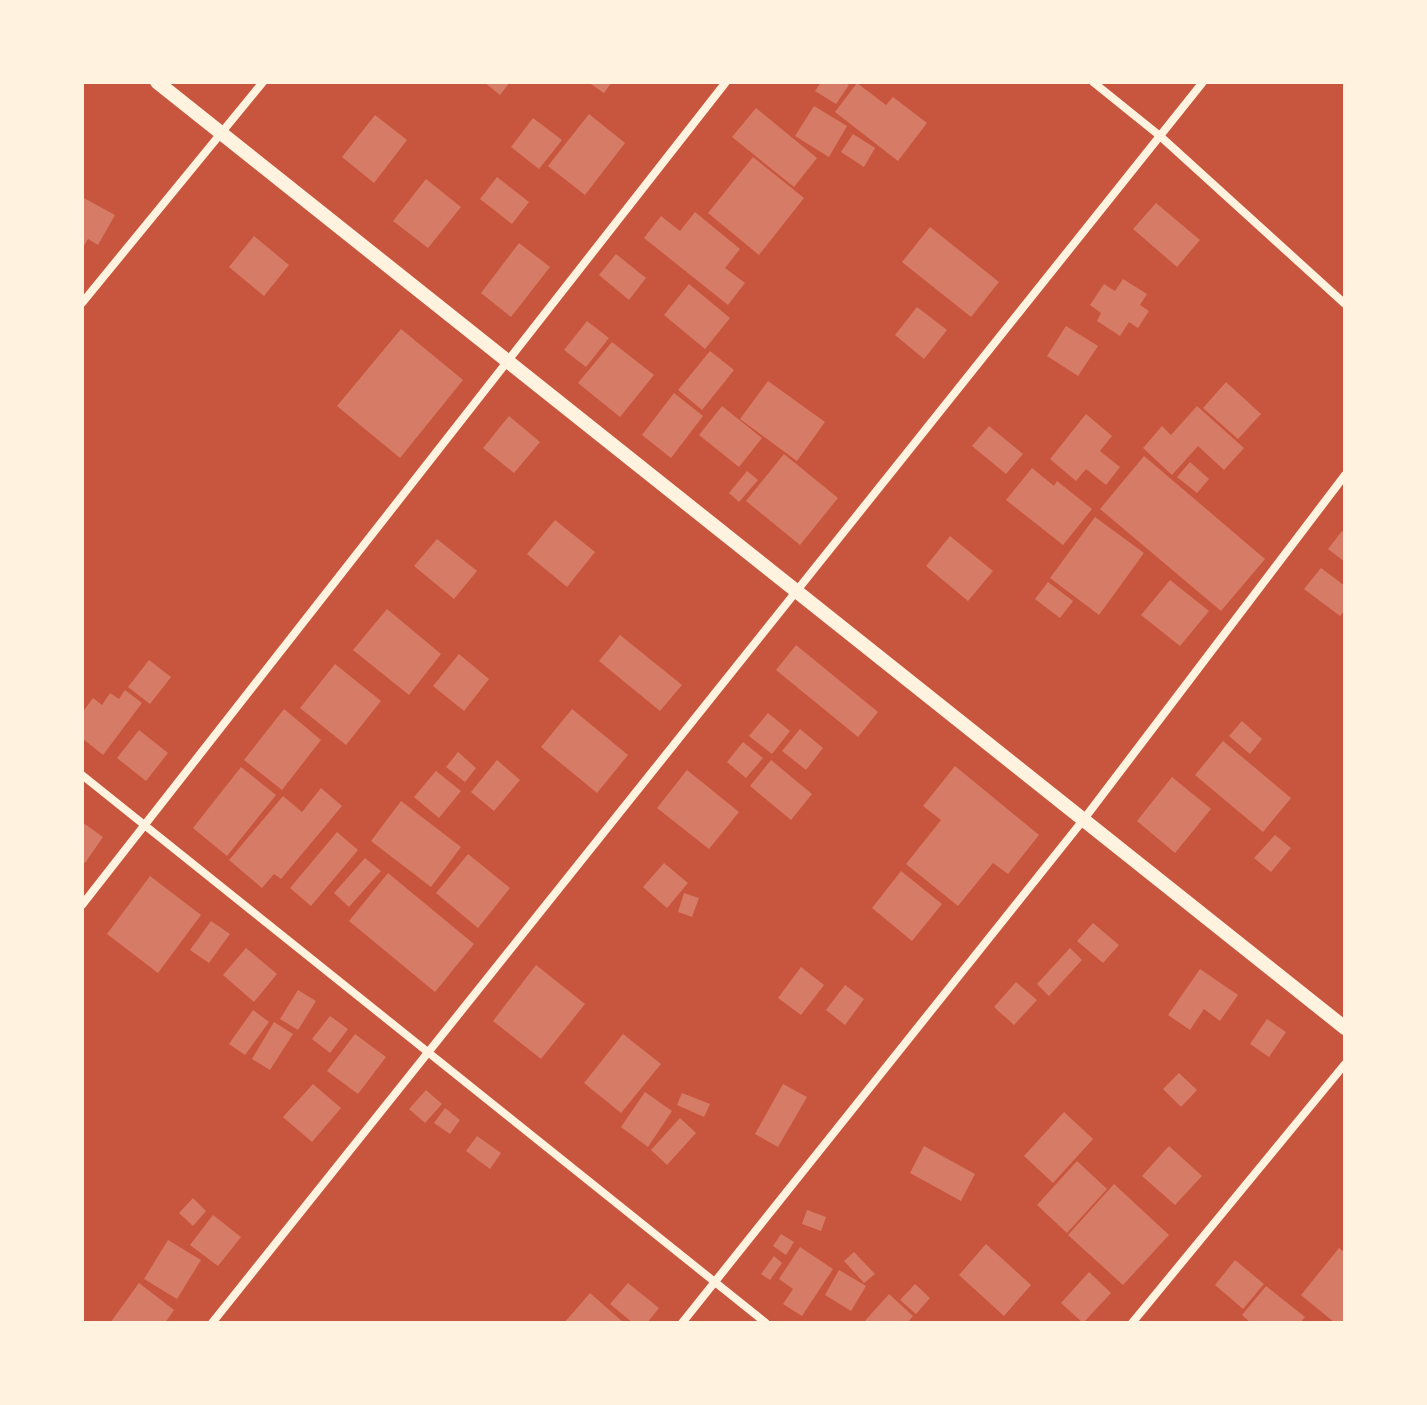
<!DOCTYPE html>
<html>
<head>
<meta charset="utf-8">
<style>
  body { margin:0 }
  #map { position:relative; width:1427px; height:1405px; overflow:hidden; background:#c8553d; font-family:"DM Sans",sans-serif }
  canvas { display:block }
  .frame { position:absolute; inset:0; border:84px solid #fff3e0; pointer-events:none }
</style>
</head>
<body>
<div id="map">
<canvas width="1427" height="1405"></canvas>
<div class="frame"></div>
</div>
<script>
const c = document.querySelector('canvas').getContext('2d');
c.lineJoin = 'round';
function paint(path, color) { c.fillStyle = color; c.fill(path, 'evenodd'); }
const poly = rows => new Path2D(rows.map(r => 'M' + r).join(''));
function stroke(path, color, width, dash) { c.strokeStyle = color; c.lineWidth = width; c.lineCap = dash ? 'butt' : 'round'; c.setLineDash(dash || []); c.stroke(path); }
const building = poly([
  [484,82,510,82,500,95],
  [588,82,612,82,604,93],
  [821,82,843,82,849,85,836,104,815,91],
  [857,83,886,105,893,97,927,123,898,161,835,112],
  [814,106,847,126,829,157,795,136],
  [756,108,817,158,794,187,732,137],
  [589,114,625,143,585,195,548,166],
  [375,115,407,140,374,183,342,157],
  [533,118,562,140,539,169,511,147],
  [853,134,875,148,864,167,841,152],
  [753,157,804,198,759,255,708,213],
  [497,177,529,202,512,224,480,199],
  [426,179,461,207,428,248,393,221],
  [82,197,115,215,98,245,88,239,82,249],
  [1156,203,1200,240,1177,267,1133,229],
  [695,212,740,249,725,268,745,283,728,305,644,238,661,216,680,231],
  [930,227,999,282,971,317,902,262],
  [254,236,289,265,264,296,229,267],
  [519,243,550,267,511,317,481,293],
  [616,254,646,278,629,300,599,275],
  [1123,279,1147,294,1140,305,1149,311,1138,328,1129,322,1120,336,1097,321,1101,313,1090,305,1104,284,1115,291],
  [689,284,730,318,705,349,664,315],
  [917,307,947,330,924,359,895,335],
  [587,321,609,338,586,367,564,350],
  [1066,326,1098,346,1078,376,1047,356],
  [401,329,463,380,400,458,337,406],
  [612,342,654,375,620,417,578,383],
  [710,351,734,370,702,410,678,390],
  [768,381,825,422,797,461,740,419],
  [1226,382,1261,414,1238,439,1203,408],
  [674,393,703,416,671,458,642,435],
  [722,406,762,438,739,467,699,435],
  [1197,406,1244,448,1224,470,1198,446,1172,475,1143,448,1162,426,1171,435],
  [1086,414,1112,436,1100,451,1120,467,1106,485,1086,469,1076,481,1050,459],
  [509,416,540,442,514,473,483,448],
  [989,426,1023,454,1006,474,972,446],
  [784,454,838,498,800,545,746,501],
  [1144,456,1265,559,1221,611,1100,509],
  [1190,462,1209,479,1197,493,1177,477],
  [1032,468,1054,486,1057,481,1092,509,1063,545,1006,500],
  [747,471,758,480,739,502,729,493],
  [1095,517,1144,553,1099,615,1050,578],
  [555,520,595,552,567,587,527,554],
  [1342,531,1345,533,1345,562,1328,549],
  [950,536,993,571,968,601,926,566],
  [437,539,477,571,454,599,414,566],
  [1321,568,1345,586,1345,610,1340,616,1304,589],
  [1170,580,1209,611,1180,646,1141,615],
  [1048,582,1073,601,1060,618,1035,599],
  [387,609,441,654,409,695,353,650],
  [620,635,682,685,660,711,599,661],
  [796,645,878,712,858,737,776,670],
  [459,654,489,679,464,711,433,686],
  [149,660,171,677,150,704,128,687],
  [335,664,381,701,346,745,300,708],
  [125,690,142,703,103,755,82,738,82,713,93,698,102,705,110,693,119,699],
  [284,709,321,740,282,790,244,760],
  [572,709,628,755,597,793,541,747],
  [768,713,790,731,772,754,749,736],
  [1242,721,1262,739,1250,754,1229,736],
  [800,729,823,748,806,770,782,751],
  [139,730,168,753,146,781,117,758],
  [1223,741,1291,798,1263,832,1195,775],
  [743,742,763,758,746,778,727,762],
  [458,752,476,768,465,782,446,767],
  [497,760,520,780,494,811,471,792],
  [771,760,812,794,791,820,750,786],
  [955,766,1039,835,1008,874,993,863,958,906,906,864,941,820,923,806],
  [241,767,276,795,227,856,193,828],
  [687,770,739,812,709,849,657,808],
  [436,771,461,791,439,818,414,797],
  [1172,777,1211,809,1175,853,1137,821],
  [321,788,342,806,281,879,274,874,262,888,229,860,283,796,302,812],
  [401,801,461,847,431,887,371,841],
  [82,822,103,837,85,863,82,861],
  [337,832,358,850,311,906,290,888],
  [1275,835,1291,848,1271,872,1254,858],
  [468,854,510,888,478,928,436,893],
  [365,858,381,871,349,907,334,893],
  [664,863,688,883,667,908,643,887],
  [901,871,942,904,912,941,872,908],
  [388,873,474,944,435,992,349,921],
  [150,876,201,915,158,973,107,934],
  [684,893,699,898,692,917,678,912],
  [211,921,230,934,209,963,190,950],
  [1093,923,1119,945,1103,963,1077,941],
  [246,948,277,974,254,1002,223,975],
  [1070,948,1082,960,1049,996,1037,984],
  [536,965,585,1004,541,1059,493,1021],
  [801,967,824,985,801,1015,778,998],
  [1200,969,1238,995,1220,1021,1204,1009,1190,1030,1168,1015],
  [1016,982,1037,1000,1014,1025,994,1007],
  [845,985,864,999,845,1025,826,1010],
  [298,990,316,1001,298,1030,280,1019],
  [253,1010,269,1022,245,1055,229,1044],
  [330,1016,348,1029,330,1053,312,1039],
  [1267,1019,1286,1032,1269,1057,1250,1044],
  [274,1022,293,1034,270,1070,252,1059],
  [355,1034,386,1057,358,1094,327,1071],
  [623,1034,661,1064,621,1113,584,1083],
  [1179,1073,1197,1090,1181,1107,1163,1089],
  [313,1084,341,1108,312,1142,283,1117],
  [783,1084,807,1097,778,1147,755,1134],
  [426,1090,442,1104,425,1123,409,1109],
  [645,1092,672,1111,648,1147,621,1127],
  [682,1093,710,1104,704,1117,677,1105],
  [445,1108,460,1120,450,1134,434,1123],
  [1064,1112,1093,1139,1053,1183,1024,1156],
  [680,1118,696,1133,667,1165,651,1150],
  [477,1136,501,1153,490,1169,466,1151],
  [924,1146,975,1174,961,1201,910,1173],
  [1169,1146,1202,1176,1175,1205,1142,1176],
  [1077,1161,1107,1189,1067,1233,1037,1205],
  [1114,1184,1169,1235,1123,1285,1068,1235],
  [193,1198,206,1211,193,1226,179,1213],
  [807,1210,826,1217,821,1231,802,1224],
  [213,1215,241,1237,218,1266,190,1245],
  [781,1234,794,1242,786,1255,773,1246],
  [168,1240,201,1260,177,1299,144,1279],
  [986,1244,1031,1285,1004,1316,959,1275],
  [800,1247,833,1269,802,1316,783,1304,793,1289,779,1279],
  [1339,1248,1345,1253,1345,1323,1335,1323,1301,1295],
  [854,1252,875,1274,864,1283,844,1261],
  [774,1256,782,1263,770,1280,761,1274],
  [1235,1260,1264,1284,1243,1309,1215,1285],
  [839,1270,866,1286,851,1311,825,1295],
  [1089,1272,1111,1293,1083,1323,1061,1303],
  [139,1283,174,1310,165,1323,110,1323],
  [628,1283,659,1308,647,1323,633,1323,610,1304],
  [915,1284,930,1298,916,1314,900,1300],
  [1266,1286,1305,1317,1300,1323,1251,1323,1242,1315],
  [590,1293,624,1323,564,1323],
  [889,1294,913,1316,907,1323,863,1323]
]);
const minor = poly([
  [1093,82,1160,136,1345,304],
  [82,303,263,82],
  [82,775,766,1323],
  [82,905,726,82],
  [212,1323,1203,82],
  [682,1323,1084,819,1345,475],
  [1132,1323,1345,1064]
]);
const tertiary = poly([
  [157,82,1345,1028]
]);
paint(building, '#d67c66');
stroke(minor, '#fff3e0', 8);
stroke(tertiary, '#fff3e0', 14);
</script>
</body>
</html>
